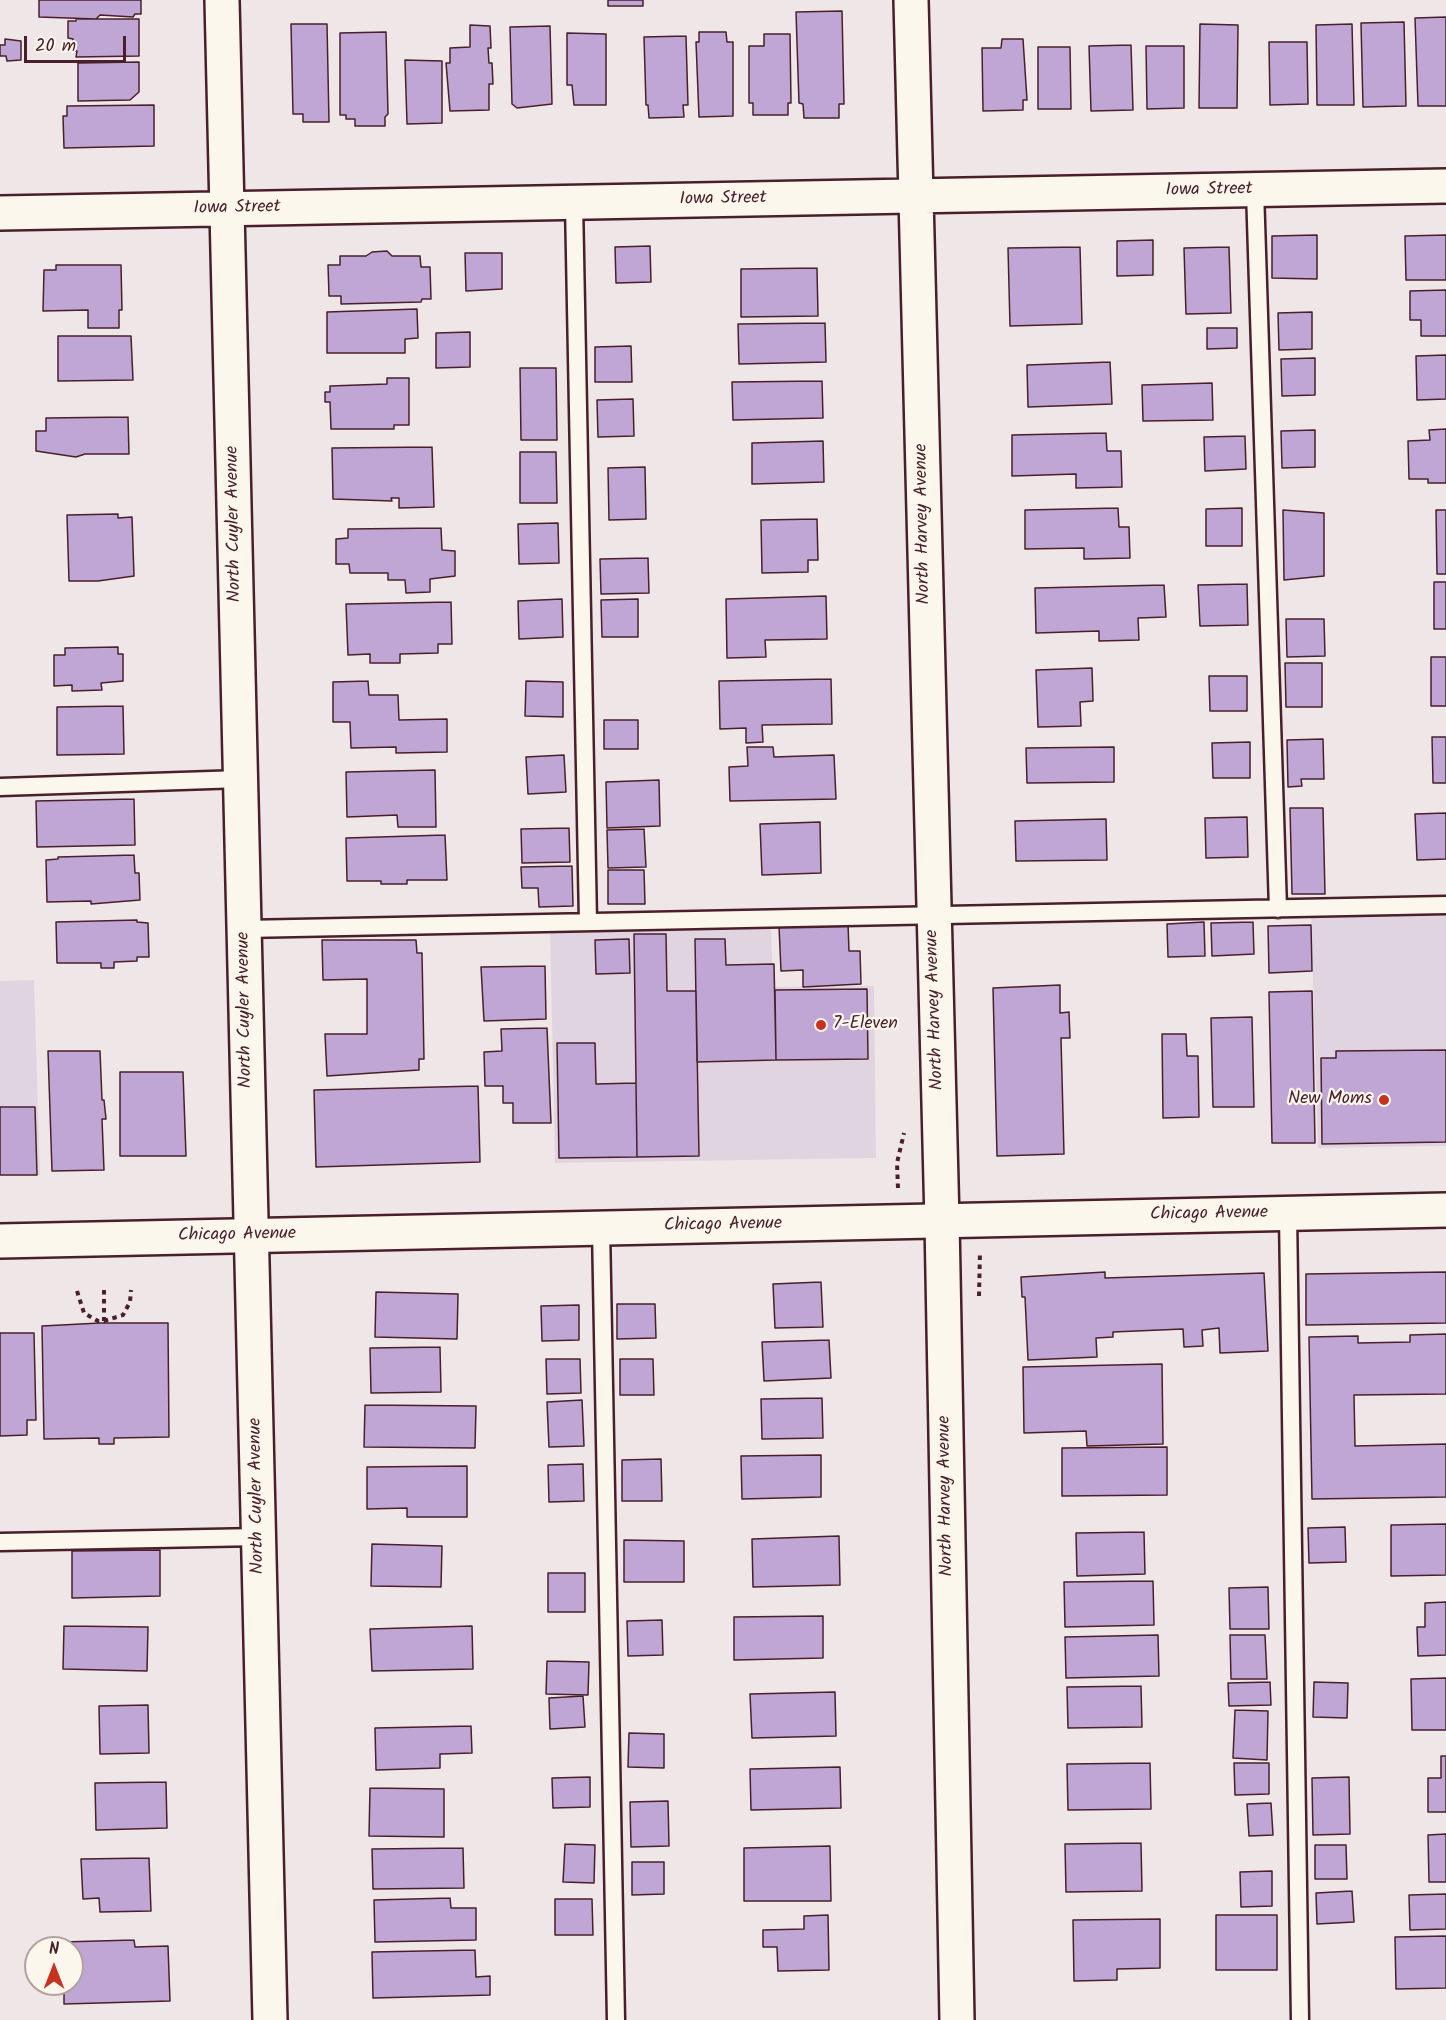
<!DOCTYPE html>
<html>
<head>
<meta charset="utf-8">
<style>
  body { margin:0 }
  #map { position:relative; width:1446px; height:2020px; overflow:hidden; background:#efe7e7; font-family:Kalam,sans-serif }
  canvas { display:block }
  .north { position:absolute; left:24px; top:1936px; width:60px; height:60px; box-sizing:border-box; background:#fbf7ec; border:2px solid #b4a19f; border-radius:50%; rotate:0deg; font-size:16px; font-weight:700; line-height:24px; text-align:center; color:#4a1f2b }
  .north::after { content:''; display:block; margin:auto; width:21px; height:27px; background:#c8321e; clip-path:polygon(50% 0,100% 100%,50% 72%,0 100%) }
  .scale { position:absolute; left:24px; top:36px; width:102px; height:27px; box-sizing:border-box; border:3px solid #4a1f2b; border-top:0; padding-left:8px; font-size:18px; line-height:21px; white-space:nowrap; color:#4a1f2b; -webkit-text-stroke:4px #fbf7ec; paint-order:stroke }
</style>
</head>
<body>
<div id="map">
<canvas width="1446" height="2020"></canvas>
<div class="north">N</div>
<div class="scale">20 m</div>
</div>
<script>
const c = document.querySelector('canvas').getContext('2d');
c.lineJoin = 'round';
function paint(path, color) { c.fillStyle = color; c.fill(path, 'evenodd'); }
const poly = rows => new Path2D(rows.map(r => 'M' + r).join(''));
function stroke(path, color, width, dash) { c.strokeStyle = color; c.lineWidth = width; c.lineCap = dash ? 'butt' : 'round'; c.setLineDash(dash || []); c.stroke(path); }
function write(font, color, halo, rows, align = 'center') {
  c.font = font + ' Kalam,sans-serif'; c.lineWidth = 4.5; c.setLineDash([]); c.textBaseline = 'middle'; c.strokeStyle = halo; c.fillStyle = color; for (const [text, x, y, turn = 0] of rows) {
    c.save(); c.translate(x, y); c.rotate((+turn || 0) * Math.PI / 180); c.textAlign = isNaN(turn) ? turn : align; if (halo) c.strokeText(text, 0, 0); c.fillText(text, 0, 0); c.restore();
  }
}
const built = poly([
  [1446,913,1446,1146,1318,1148,1311,916],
  [771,926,773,987,874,986,876,1158,555,1163,550,930],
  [34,980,40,1175,0,1175,0,981]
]);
const building = poly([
  [39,0,141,0,141,14,135,14,133,17,100,15,96,19,39,17,39,0],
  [608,0,643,0,643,6,608,6,608,0],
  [842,11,844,104,839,104,839,118,804,118,803,104,799,103,796,12,842,11],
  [1446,17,1446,106,1418,106,1415,18,1446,17],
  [76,19,139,19,139,56,76,57,77,51,72,51,73,39,68,38,68,21,76,21,76,19],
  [1404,22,1406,106,1363,107,1361,23,1404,22],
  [291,24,327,24,329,122,303,122,303,114,293,114,291,24],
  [1200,24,1238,25,1237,108,1199,108,1200,24],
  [1352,24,1354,105,1317,105,1316,25,1352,24],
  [470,25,490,26,491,48,488,48,489,63,492,63,493,84,489,84,489,110,450,111,446,63,450,63,450,48,470,47,470,25],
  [550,26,552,104,517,108,512,104,510,27,550,26],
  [386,32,388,114,385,117,385,126,355,126,355,119,346,119,346,115,340,115,340,33,386,32],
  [699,32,726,32,727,42,733,42,733,116,699,117,696,42,699,42,699,32],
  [567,33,606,34,606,105,574,105,572,85,567,85,567,33],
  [764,34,790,34,791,103,788,103,788,115,753,115,753,103,749,103,749,46,764,46,764,34],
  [686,36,688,105,683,105,684,117,649,118,648,105,646,105,644,37,686,36],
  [5,39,21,41,21,60,7,61,6,56,0,56,0,45,5,45,5,39],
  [1002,39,1023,39,1027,100,1023,100,1023,110,983,111,982,48,1001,48,1002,39],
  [1269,42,1307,42,1308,104,1270,105,1269,42],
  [1131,45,1133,110,1091,111,1089,46,1131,45],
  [1146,46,1184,46,1184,108,1147,109,1146,46],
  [1038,47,1070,47,1071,109,1038,109,1038,47],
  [405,60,442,61,442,123,407,124,405,60],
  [139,62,139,92,130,100,78,101,78,63,139,62],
  [154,105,154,146,64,148,63,116,67,116,67,106,154,105],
  [1317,235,1317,279,1272,278,1272,236,1317,235],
  [1446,235,1446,280,1406,280,1405,236,1446,235],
  [1153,240,1153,275,1117,276,1117,241,1153,240],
  [650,246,651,282,616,283,615,247,650,246],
  [1080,247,1082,324,1010,326,1008,248,1080,247],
  [1229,247,1231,313,1186,314,1184,248,1229,247],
  [387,251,392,256,420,256,421,267,430,267,431,299,422,299,421,302,341,304,341,296,329,296,328,265,340,265,340,256,366,256,372,252,387,251],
  [465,253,502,253,502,289,466,291,465,253],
  [56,265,121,265,122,310,119,310,119,328,88,328,88,310,43,311,44,270,56,270,56,265],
  [817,268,818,316,741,317,741,269,817,268],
  [1446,290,1446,336,1421,336,1421,320,1410,320,1410,291,1446,290],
  [417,309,418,338,405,339,405,353,327,353,327,312,417,309],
  [1312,312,1312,349,1279,350,1278,313,1312,312],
  [825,323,826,362,739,364,738,324,825,323],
  [1207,328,1237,328,1237,348,1207,349,1207,328],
  [470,332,470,367,436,368,436,333,470,332],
  [58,336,131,336,133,380,58,381,58,336],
  [631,346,632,382,595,382,595,347,631,346],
  [1446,355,1446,399,1417,400,1416,356,1446,355],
  [1315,358,1315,395,1282,396,1281,359,1315,358],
  [1110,362,1112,404,1028,407,1027,365,1110,362],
  [520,368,556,368,557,440,521,440,520,368],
  [387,378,409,378,409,425,394,425,394,429,331,429,330,402,325,402,325,392,330,392,330,386,387,384,387,378],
  [822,381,823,418,733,420,732,382,822,381],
  [1212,383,1213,420,1143,421,1142,385,1212,383],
  [633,399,634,436,598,437,597,400,633,399],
  [128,417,129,454,85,454,76,457,36,451,36,431,46,431,46,418,128,417],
  [1446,429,1446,483,1428,483,1428,479,1409,479,1408,441,1430,440,1429,430,1446,429],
  [1315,430,1315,467,1282,468,1281,431,1315,430],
  [1106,433,1107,451,1121,451,1122,487,1076,488,1076,474,1012,476,1012,435,1106,433],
  [1245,436,1246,469,1205,471,1204,437,1245,436],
  [823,441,824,482,752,484,752,443,823,441],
  [432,447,434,507,399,508,399,498,391,498,392,501,333,499,332,448,432,447],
  [520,452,556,452,557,503,520,503,520,452],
  [645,467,646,519,609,520,608,468,645,467],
  [1118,508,1119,527,1129,527,1130,558,1084,559,1084,548,1025,549,1025,510,1118,508],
  [1242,508,1242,546,1206,546,1206,509,1242,508],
  [1283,510,1324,513,1324,576,1284,580,1283,510],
  [1436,510,1446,510,1446,574,1437,574,1436,510],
  [118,514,118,518,132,517,134,576,98,581,69,581,67,515,118,514],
  [817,519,818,560,808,560,808,572,762,573,761,520,817,519],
  [558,523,559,563,519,564,518,524,558,523],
  [441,528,442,550,455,551,455,576,430,579,430,592,406,593,405,580,388,580,388,573,350,573,349,564,336,564,336,539,348,538,348,529,441,528],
  [648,558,649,593,601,594,600,559,648,558],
  [1434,582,1446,582,1446,629,1434,629,1434,582],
  [1247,584,1248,625,1200,626,1198,585,1247,584],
  [1164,585,1166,617,1138,618,1139,640,1099,641,1099,631,1036,633,1035,588,1164,585],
  [826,596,827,639,765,640,766,657,727,658,726,599,826,596],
  [562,599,563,637,519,639,518,601,562,599],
  [638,599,638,637,602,637,601,600,638,599],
  [451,602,452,644,438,644,438,653,400,654,400,663,370,663,370,654,348,655,346,604,451,602],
  [1286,619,1324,619,1325,656,1287,657,1286,619],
  [118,647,118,654,123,654,123,681,101,683,102,690,72,691,72,685,54,686,54,655,65,655,65,648,118,647],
  [1431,657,1446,657,1446,706,1431,706,1431,657],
  [1285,663,1322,663,1322,707,1286,707,1285,663],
  [1092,668,1093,701,1080,702,1081,726,1038,727,1036,670,1092,668],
  [1209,676,1247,676,1247,711,1210,711,1209,676],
  [831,679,832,724,762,725,763,742,746,743,746,728,720,729,719,681,831,679],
  [368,681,369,695,398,695,399,720,447,719,447,752,396,753,396,747,351,748,350,722,333,722,333,682,368,681],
  [526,681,563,682,563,717,525,716,526,681],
  [123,706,124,754,57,755,57,707,123,706],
  [604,720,638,720,638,749,604,749,604,720],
  [1432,737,1446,737,1446,783,1433,783,1432,737],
  [1323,739,1324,779,1301,779,1302,786,1288,787,1287,740,1323,739],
  [1250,742,1250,778,1213,778,1212,743,1250,742],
  [747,747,773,747,774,757,834,755,836,799,730,801,729,767,748,766,747,747],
  [1114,747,1114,782,1027,783,1026,748,1114,747],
  [564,755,566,792,528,794,526,757,564,755],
  [435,770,436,827,398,827,397,815,347,817,346,772,435,770],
  [659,780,660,826,607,828,606,782,659,780],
  [134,799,135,845,37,847,36,801,134,799],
  [1290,808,1323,808,1325,894,1292,894,1290,808],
  [1446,813,1446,859,1417,860,1415,814,1446,813],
  [1247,817,1248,857,1206,858,1205,818,1247,817],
  [1106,819,1107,860,1016,861,1015,821,1106,819],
  [820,822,821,873,762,875,760,824,820,822],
  [569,828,570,862,522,863,521,829,569,828],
  [644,829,646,867,608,868,607,830,644,829],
  [445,835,447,880,407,880,407,884,381,884,381,881,347,881,346,838,445,835],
  [134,855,135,873,139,873,140,900,91,904,91,901,47,902,46,860,58,859,58,857,134,855],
  [572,866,573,906,539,907,538,888,522,888,521,867,572,866],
  [608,870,644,870,645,904,608,904,608,870],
  [137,920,137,922,148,923,149,957,137,957,137,961,114,962,114,968,101,968,101,963,57,963,56,922,137,920],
  [1204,922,1205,956,1168,957,1167,924,1204,922],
  [1253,922,1254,954,1212,956,1211,923,1253,922],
  [848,924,849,951,860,951,861,984,803,987,803,970,781,971,779,926,848,924],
  [1311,925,1312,971,1269,973,1268,926,1311,925],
  [634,934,666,934,667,991,696,991,699,1156,637,1157,634,934],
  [629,939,630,973,596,974,595,940,629,939],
  [695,939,725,939,726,965,774,964,776,1060,697,1062,695,939],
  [322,940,416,940,417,953,422,953,424,1059,419,1059,419,1070,327,1076,325,1034,367,1034,367,979,323,980,322,940],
  [545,966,546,1019,484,1021,481,967,545,966],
  [1060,985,1060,1013,1069,1012,1070,1038,1061,1038,1064,1154,997,1156,993,988,1060,985],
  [867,989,868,1059,776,1060,775,990,867,989],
  [1312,991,1315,1143,1272,1143,1269,992,1312,991],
  [1252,1017,1254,1107,1213,1107,1211,1018,1252,1017],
  [547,1028,551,1123,513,1123,513,1103,503,1103,503,1086,485,1086,484,1052,502,1051,501,1029,547,1028],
  [1162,1034,1186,1034,1187,1056,1198,1056,1199,1117,1163,1118,1162,1034],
  [557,1043,595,1043,596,1084,636,1083,637,1157,559,1158,557,1043],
  [1446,1050,1446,1142,1322,1144,1321,1058,1336,1058,1336,1051,1446,1050],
  [48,1051,100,1051,102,1100,104,1100,106,1119,102,1119,104,1170,52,1171,48,1051],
  [120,1072,183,1072,186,1156,120,1156,120,1072],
  [478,1086,480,1162,316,1167,314,1090,478,1086],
  [0,1107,35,1107,37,1175,0,1175,0,1107],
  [1105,1272,1105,1278,1264,1273,1268,1351,1220,1353,1219,1328,1202,1330,1203,1346,1184,1347,1183,1329,1113,1332,1113,1337,1096,1338,1097,1357,1028,1360,1025,1297,1022,1297,1021,1277,1105,1272],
  [1446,1272,1446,1323,1306,1325,1306,1274,1446,1272],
  [821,1282,823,1327,775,1328,773,1284,821,1282],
  [376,1292,458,1294,457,1339,375,1337,376,1292],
  [617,1304,655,1304,656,1338,617,1339,617,1304],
  [579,1305,579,1340,542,1341,541,1306,579,1305],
  [100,1323,168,1323,169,1437,114,1438,114,1444,99,1444,99,1438,44,1439,42,1326,100,1323],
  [0,1333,34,1333,36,1420,27,1420,27,1435,0,1436,0,1333],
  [1446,1334,1446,1394,1354,1395,1355,1446,1446,1444,1446,1497,1312,1499,1309,1337,1358,1336,1358,1343,1410,1342,1410,1335,1446,1334],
  [829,1340,831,1378,764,1381,762,1342,829,1340],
  [440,1347,441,1392,371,1393,370,1348,440,1347],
  [546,1359,580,1359,581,1393,547,1394,546,1359],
  [620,1359,653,1359,654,1395,620,1395,620,1359],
  [1162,1364,1163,1444,1087,1446,1086,1431,1024,1433,1023,1367,1162,1364],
  [822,1398,823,1438,762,1439,761,1399,822,1398],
  [582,1400,584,1446,549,1447,547,1402,582,1400],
  [365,1405,476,1406,475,1448,364,1447,365,1405],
  [1167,1447,1167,1495,1062,1496,1062,1448,1167,1447],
  [821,1455,821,1497,742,1499,741,1456,821,1455],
  [661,1459,662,1501,622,1501,622,1460,661,1459],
  [583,1464,584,1501,549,1502,548,1465,583,1464],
  [467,1466,467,1517,407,1517,407,1508,367,1509,367,1467,467,1466],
  [1446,1524,1446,1575,1391,1576,1391,1525,1446,1524],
  [1345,1527,1346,1562,1309,1563,1308,1528,1345,1527],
  [1144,1532,1145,1574,1077,1576,1076,1533,1144,1532],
  [839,1536,840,1585,753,1587,752,1539,839,1536],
  [624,1540,684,1541,684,1582,624,1582,624,1540],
  [372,1544,442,1546,441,1587,371,1586,372,1544],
  [160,1550,160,1596,72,1598,72,1551,160,1550],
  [548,1573,585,1573,585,1612,548,1612,548,1573],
  [1153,1581,1154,1625,1065,1627,1064,1582,1153,1581],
  [1268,1587,1269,1629,1230,1629,1229,1588,1268,1587],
  [1446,1602,1446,1655,1418,1656,1417,1627,1425,1627,1425,1603,1446,1602],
  [823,1616,823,1658,734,1660,734,1617,823,1616],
  [662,1620,663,1655,628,1656,627,1621,662,1620],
  [64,1626,148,1627,147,1671,63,1669,64,1626],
  [472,1626,473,1669,372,1671,370,1629,472,1626],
  [1158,1635,1159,1676,1066,1678,1065,1637,1158,1635],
  [1230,1635,1265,1635,1267,1679,1231,1679,1230,1635],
  [547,1661,589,1662,588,1695,546,1694,547,1661],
  [1446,1678,1446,1730,1412,1730,1411,1679,1446,1678],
  [1270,1682,1271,1705,1229,1706,1228,1683,1270,1682],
  [1314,1682,1348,1683,1347,1718,1313,1717,1314,1682],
  [1141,1686,1142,1727,1068,1728,1067,1687,1141,1686],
  [835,1692,836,1736,752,1738,750,1694,835,1692],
  [583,1696,585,1727,550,1729,549,1698,583,1696],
  [148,1705,149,1753,100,1754,99,1706,148,1705],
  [1235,1710,1268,1711,1267,1760,1233,1758,1235,1710],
  [471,1726,472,1753,440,1754,440,1768,376,1770,375,1728,471,1726],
  [629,1733,664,1734,664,1768,628,1767,629,1733],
  [1441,1756,1446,1756,1446,1812,1428,1812,1428,1778,1441,1778,1441,1756],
  [1150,1763,1151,1809,1068,1810,1067,1764,1150,1763],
  [1234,1763,1269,1763,1269,1794,1235,1795,1234,1763],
  [840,1767,841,1808,751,1810,750,1769,840,1767],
  [590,1777,590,1807,553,1808,552,1778,590,1777],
  [1349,1777,1350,1834,1313,1835,1312,1778,1349,1777],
  [166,1782,167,1828,96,1830,95,1783,166,1782],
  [370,1788,444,1789,444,1837,369,1836,370,1788],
  [668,1801,669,1846,631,1847,630,1802,668,1801],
  [1271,1803,1273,1835,1249,1836,1247,1804,1271,1803],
  [1446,1834,1446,1882,1429,1882,1428,1835,1446,1834],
  [1141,1843,1142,1891,1066,1892,1065,1844,1141,1843],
  [565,1844,595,1845,594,1883,563,1882,565,1844],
  [1315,1845,1346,1845,1347,1879,1315,1879,1315,1845],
  [830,1846,831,1901,744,1901,744,1848,830,1846],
  [463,1848,464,1888,373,1889,372,1849,463,1848],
  [149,1858,151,1911,100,1912,99,1898,83,1899,81,1859,149,1858],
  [632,1862,664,1862,664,1894,632,1895,632,1862],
  [1272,1871,1272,1906,1241,1907,1240,1872,1272,1871],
  [1352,1891,1354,1922,1317,1924,1316,1893,1352,1891],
  [1446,1894,1446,1929,1410,1930,1409,1895,1446,1894],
  [450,1898,451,1908,476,1908,476,1940,375,1942,374,1900,450,1898],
  [555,1899,592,1899,593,1935,555,1935,555,1899],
  [828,1915,829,1970,778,1971,777,1947,763,1947,763,1930,804,1929,804,1916,828,1915],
  [1216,1915,1277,1915,1277,1970,1216,1970,1216,1915],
  [1160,1919,1160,1968,1117,1969,1117,1980,1074,1981,1073,1920,1160,1919],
  [1446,1936,1446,1988,1396,1989,1395,1937,1446,1936],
  [134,1940,135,1947,168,1946,170,2001,64,2004,64,1984,72,1984,72,1948,63,1948,62,1942,134,1940],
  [475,1950,476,1977,490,1976,490,1995,373,1998,372,1952,475,1950]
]);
const path = poly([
  [898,1188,897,1163,904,1133],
  [104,1290,104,1321],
  [77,1291,84,1313,98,1321,104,1321,123,1315,130,1302,131,1290],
  [979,1296,980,1252]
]);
const service = poly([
  [1255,190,1278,909],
  [574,203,588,922],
  [0,787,241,779],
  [244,929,1446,905],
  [1288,1214,1300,2020],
  [601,1228,616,2020],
  [0,1542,259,1537]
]);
const minor = poly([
  [222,0,270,2020],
  [911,0,942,1221,957,2020],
  [0,213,1446,186]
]);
const secondary = poly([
  [0,1241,1446,1210]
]);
const markers = [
  [821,1025,6,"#c8321e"],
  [1384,1100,6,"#c8321e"]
];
const streetNames = [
  ["Iowa Street",1209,191,-1],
  ["Iowa Street",723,200,-1],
  ["Iowa Street",237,209,-1],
  ["North Cuyler Avenue",235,524,-91],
  ["North Harvey Avenue",924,524,-91],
  ["North Cuyler Avenue",246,1010,-91],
  ["North Harvey Avenue",936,1010,-92],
  ["Chicago Avenue",1209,1215,-1],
  ["Chicago Avenue",723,1226,-1],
  ["Chicago Avenue",237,1236,-1],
  ["North Cuyler Avenue",258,1496,-91],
  ["North Harvey Avenue",947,1496,-91]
];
const poiNames = [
  ["7-Eleven",833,1025],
  ["New Moms",1372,1100,"right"]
];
paint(built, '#e1d4e1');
paint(building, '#bfa6d4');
stroke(building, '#4a1f2b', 1.5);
stroke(service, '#4a1f2b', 21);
stroke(minor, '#4a1f2b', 38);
stroke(secondary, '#4a1f2b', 38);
stroke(path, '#4a1f2b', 4, [4.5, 4.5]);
stroke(service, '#fbf7ec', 16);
stroke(minor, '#fbf7ec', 33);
stroke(secondary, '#fbf7ec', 33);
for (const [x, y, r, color] of markers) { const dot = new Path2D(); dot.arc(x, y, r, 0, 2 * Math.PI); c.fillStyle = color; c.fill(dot); stroke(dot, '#fbf7ec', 2); }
write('18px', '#4a1f2b', '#fbf7ec', streetNames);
write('18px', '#4a1f2b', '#fbf7ec', poiNames, 'left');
</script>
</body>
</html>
